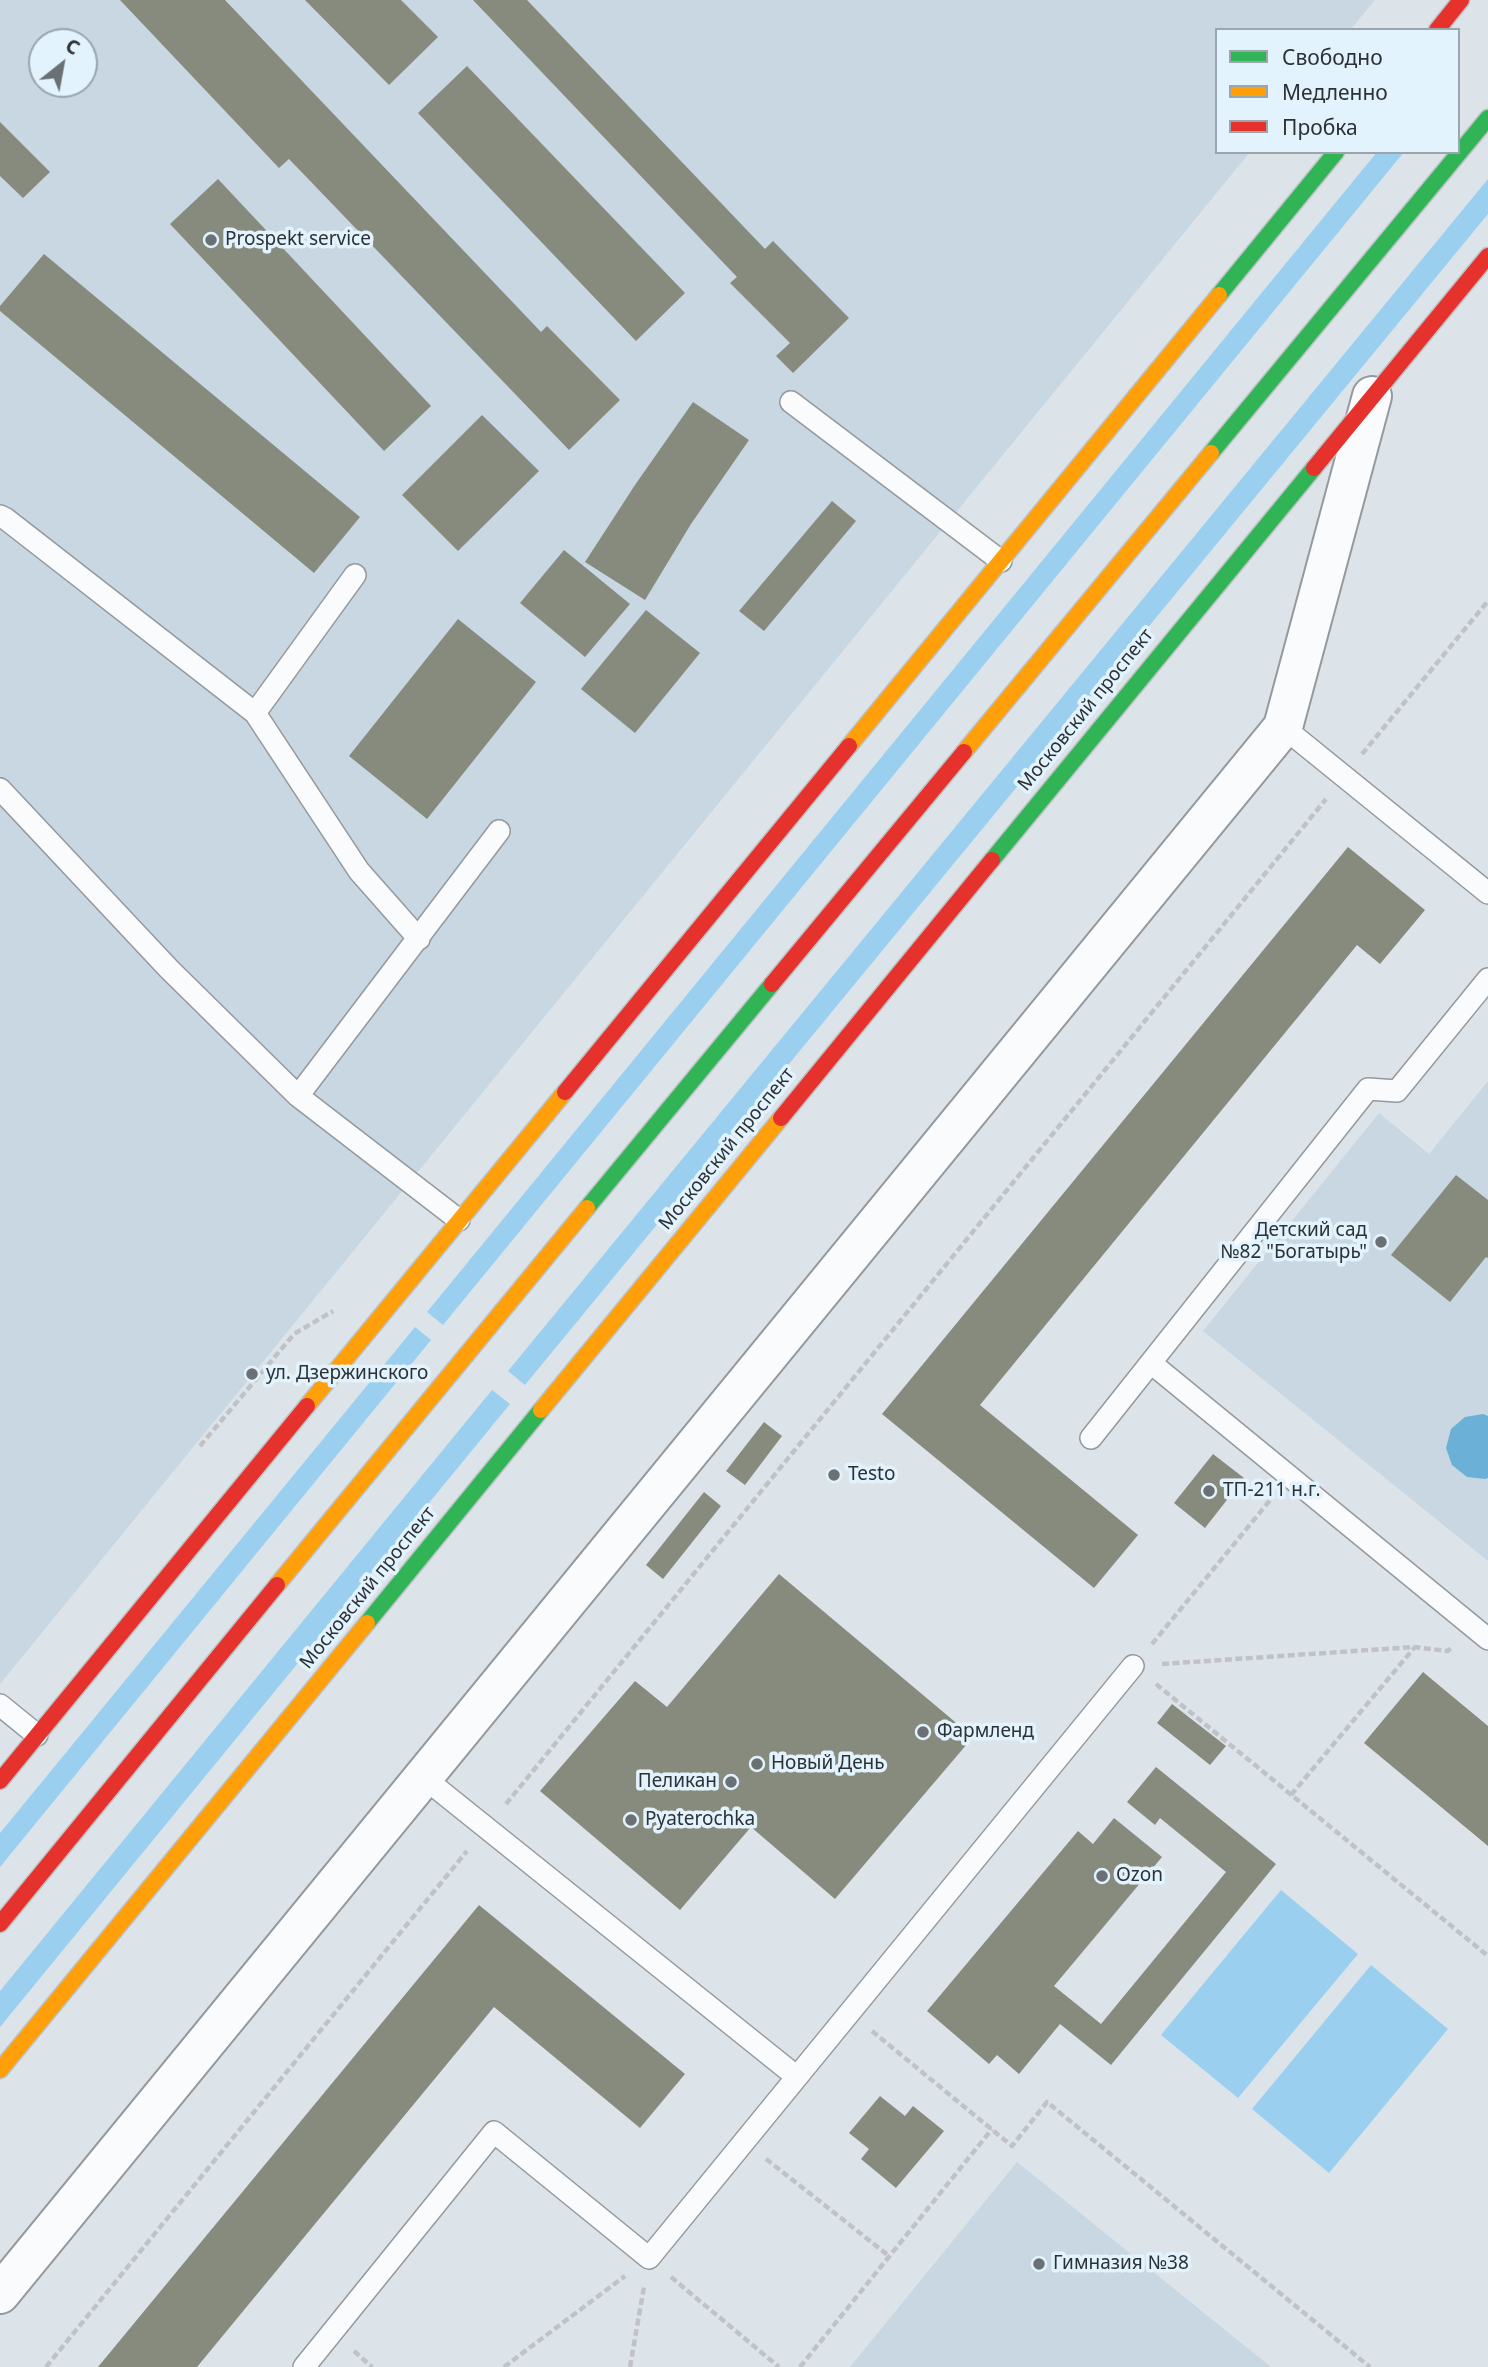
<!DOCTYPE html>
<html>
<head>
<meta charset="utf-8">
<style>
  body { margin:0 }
  #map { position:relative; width:1488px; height:2367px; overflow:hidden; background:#dce4ea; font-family:"Noto Sans",sans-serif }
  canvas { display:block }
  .legend { position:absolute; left:1215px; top:28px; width:245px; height:126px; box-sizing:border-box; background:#e3f3fd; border:2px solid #9aa5ad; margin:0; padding:9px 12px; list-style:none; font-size:21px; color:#2c3135 }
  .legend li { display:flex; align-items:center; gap:14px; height:35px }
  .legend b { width:35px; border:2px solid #9aa5ad }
  .north { position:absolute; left:28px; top:28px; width:70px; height:70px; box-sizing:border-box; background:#e3f3fd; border:2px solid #9aa5ad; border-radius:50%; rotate:31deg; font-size:19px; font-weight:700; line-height:28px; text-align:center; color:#2c3135 }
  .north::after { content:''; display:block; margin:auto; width:24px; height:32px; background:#6a7074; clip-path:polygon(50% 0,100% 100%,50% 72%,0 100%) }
</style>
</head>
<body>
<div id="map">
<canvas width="1488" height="2367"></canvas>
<ul class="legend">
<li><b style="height:9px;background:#30b455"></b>Свободно</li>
<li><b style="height:9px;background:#ff9f0a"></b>Медленно</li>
<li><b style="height:9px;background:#e5322d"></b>Пробка</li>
</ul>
<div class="north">С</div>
</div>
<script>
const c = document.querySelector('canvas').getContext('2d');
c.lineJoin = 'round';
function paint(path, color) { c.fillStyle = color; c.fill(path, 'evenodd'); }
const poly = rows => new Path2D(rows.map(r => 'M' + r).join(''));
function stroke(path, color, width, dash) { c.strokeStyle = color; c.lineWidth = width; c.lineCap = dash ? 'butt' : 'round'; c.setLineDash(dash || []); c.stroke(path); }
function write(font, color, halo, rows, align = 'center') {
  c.font = font + ' "Noto Sans",sans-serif'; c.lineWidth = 7; c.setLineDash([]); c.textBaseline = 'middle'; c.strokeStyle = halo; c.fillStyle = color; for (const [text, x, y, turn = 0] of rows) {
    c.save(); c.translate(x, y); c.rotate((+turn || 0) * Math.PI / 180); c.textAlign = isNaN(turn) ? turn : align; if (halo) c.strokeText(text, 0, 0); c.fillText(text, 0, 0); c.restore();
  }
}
const built = poly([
  [0,0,1375,0,1350,30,1217,30,1217,152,1250,152,0,1684],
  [42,42,84,42,84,84,42,84],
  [1488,1081,1488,1561,1203,1331,1379,1113,1429,1154],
  [1017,2162,1271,2367,850,2367]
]);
const green = poly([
  [1377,152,1404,152,443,1325,427,1312],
  [1488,179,1488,214,525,1385,508,1371],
  [415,1327,431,1340,0,1867,0,1833],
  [492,1390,510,1404,0,2027,0,1991],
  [1281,1890,1358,1954,1238,2098,1161,2035],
  [1371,1965,1448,2029,1329,2173,1252,2109]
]);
const water = poly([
  [1483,1414,1488,1416,1488,1478,1485,1479,1467,1477,1452,1465,1446,1448,1451,1429,1465,1417]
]);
const building = poly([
  [120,0,225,0,541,332,547,326,620,400,569,450,289,159,279,168],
  [305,0,401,0,438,37,389,85],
  [473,0,527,0,765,249,773,241,849,318,793,373,776,356,790,343,730,283,737,277],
  [467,66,685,293,636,341,418,113],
  [0,122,50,172,23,198,0,176],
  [218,179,431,406,384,451,170,224],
  [44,254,360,517,314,573,0,311,0,306],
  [693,402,749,440,691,524,645,600,585,562,635,485],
  [482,415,539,471,458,551,402,495],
  [832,501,856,521,764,631,739,611],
  [564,550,630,604,585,657,520,603],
  [646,610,700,653,635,733,581,689],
  [458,619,536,682,427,819,349,756],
  [1348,847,1425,910,1380,964,1357,945,980,1405,1138,1535,1094,1588,882,1414],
  [1456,1175,1488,1200,1488,1258,1486,1257,1450,1302,1391,1255],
  [764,1422,782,1436,745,1485,726,1471],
  [1213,1454,1244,1478,1205,1528,1174,1503],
  [704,1492,721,1506,663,1579,646,1565],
  [779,1574,973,1737,835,1899,751,1827,680,1910,540,1791,635,1681,667,1707],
  [1423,1672,1488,1726,1488,1846,1364,1743],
  [1172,1704,1226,1746,1210,1765,1157,1723],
  [1156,1767,1276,1864,1111,2065,1060,2024,1019,2074,997,2055,989,2064,927,2011,1078,1831,1093,1844,1114,1818,1162,1857,1054,1986,1101,2024,1226,1872,1160,1818,1155,1825,1127,1802],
  [479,1905,685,2074,640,2128,494,2007,197,2367,98,2367],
  [880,2096,905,2116,913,2106,944,2131,896,2188,861,2159,869,2149,849,2133]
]);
const path = poly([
  [1362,754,1488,601],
  [200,1446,294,1334,333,1311],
  [1152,1644,1271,1499],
  [1162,1664,1414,1647,1448,1651,1452,1647],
  [1156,1684,1488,1956],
  [1291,1795,1414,1648],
  [506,1804,1326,799],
  [872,2031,1012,2146,1047,2102,1370,2367],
  [766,2159,889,2256],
  [671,2277,779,2367],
  [354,2351,372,2367],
  [46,2367,467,1851],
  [504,2367,625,2276],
  [630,2367,644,2287],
  [800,2367,992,2129]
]);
const lane = poly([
  [791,402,1001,561],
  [0,516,6,519,255,713,355,575],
  [255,713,359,871,419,939],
  [1283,727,1488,893],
  [0,789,169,969,298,1096,459,1220],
  [298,1096,499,831],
  [1151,1363,1488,1639],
  [1091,1438,1368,1089,1397,1091,1488,979],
  [0,1705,37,1735],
  [423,1777,797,2077],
  [304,2367,494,2132,649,2258,1133,1666]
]);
const street = poly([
  [0,2294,1283,727,1372,396]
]);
const fast = poly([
  [1219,295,1336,152],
  [1211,453,1488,118],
  [992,860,1314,468],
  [587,1208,772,984],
  [367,1623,541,1410]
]);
const slow = poly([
  [849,746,1219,295],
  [964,752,1211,453],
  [307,1406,565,1092],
  [541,1410,781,1118],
  [277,1585,587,1208],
  [0,2070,367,1623]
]);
const jam = poly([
  [1437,30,1461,0],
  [1314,468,1488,256],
  [772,984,964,752],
  [565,1092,849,746],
  [781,1118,992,860],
  [0,1781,307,1406],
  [0,1924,277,1585]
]);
const markers = [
  [211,240,7,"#6a7074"],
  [1381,1242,7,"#6a7074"],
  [252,1374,7,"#6a7074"],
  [834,1475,7,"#6a7074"],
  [1209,1491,7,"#6a7074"],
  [923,1732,7,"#6a7074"],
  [757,1764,7,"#6a7074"],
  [731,1782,7,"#6a7074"],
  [631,1820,7,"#6a7074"],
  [1102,1876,7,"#6a7074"],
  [1039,2264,7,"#6a7074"]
];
const poiNames = [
  ["Prospekt service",225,240],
  ["Детский сад",1367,1231,"right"],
  ["№82 \"Богатырь\"",1367,1253,"right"],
  ["ул. Дзержинского",266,1374],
  ["Testo",848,1475],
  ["ТП-211 н.г.",1223,1491],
  ["Фармленд",937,1732],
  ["Новый День",771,1764],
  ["Пеликан",717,1782,"right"],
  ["Pyaterochka",645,1820],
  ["Ozon",1116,1876],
  ["Гимназия №38",1053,2264]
];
const streetNames = [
  ["Московский проспект",1086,710,-51],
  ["Московский проспект",727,1149,-51],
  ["Московский проспект",368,1588,-51]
];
paint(built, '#c8d7e2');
paint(green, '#9bcff0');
paint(water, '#6bb0d7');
paint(building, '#868b7e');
stroke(lane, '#93999e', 24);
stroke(street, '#93999e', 42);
stroke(fast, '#bcc1c4', 19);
stroke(slow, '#bcc1c4', 19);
stroke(jam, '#bcc1c4', 19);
stroke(path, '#c0c2c5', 4.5, [7, 3.5]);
stroke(lane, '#fafbfc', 21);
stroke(street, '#fafbfc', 38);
stroke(fast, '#30b455', 16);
stroke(slow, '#ff9f0a', 16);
stroke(jam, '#e5322d', 16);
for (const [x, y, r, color] of markers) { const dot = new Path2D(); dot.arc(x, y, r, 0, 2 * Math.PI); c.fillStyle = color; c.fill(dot); stroke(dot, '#e3f3fd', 2.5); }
write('19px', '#2c3135', '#e3f3fd', poiNames, 'left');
write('19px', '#2c3135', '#e3f3fd', streetNames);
</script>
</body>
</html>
